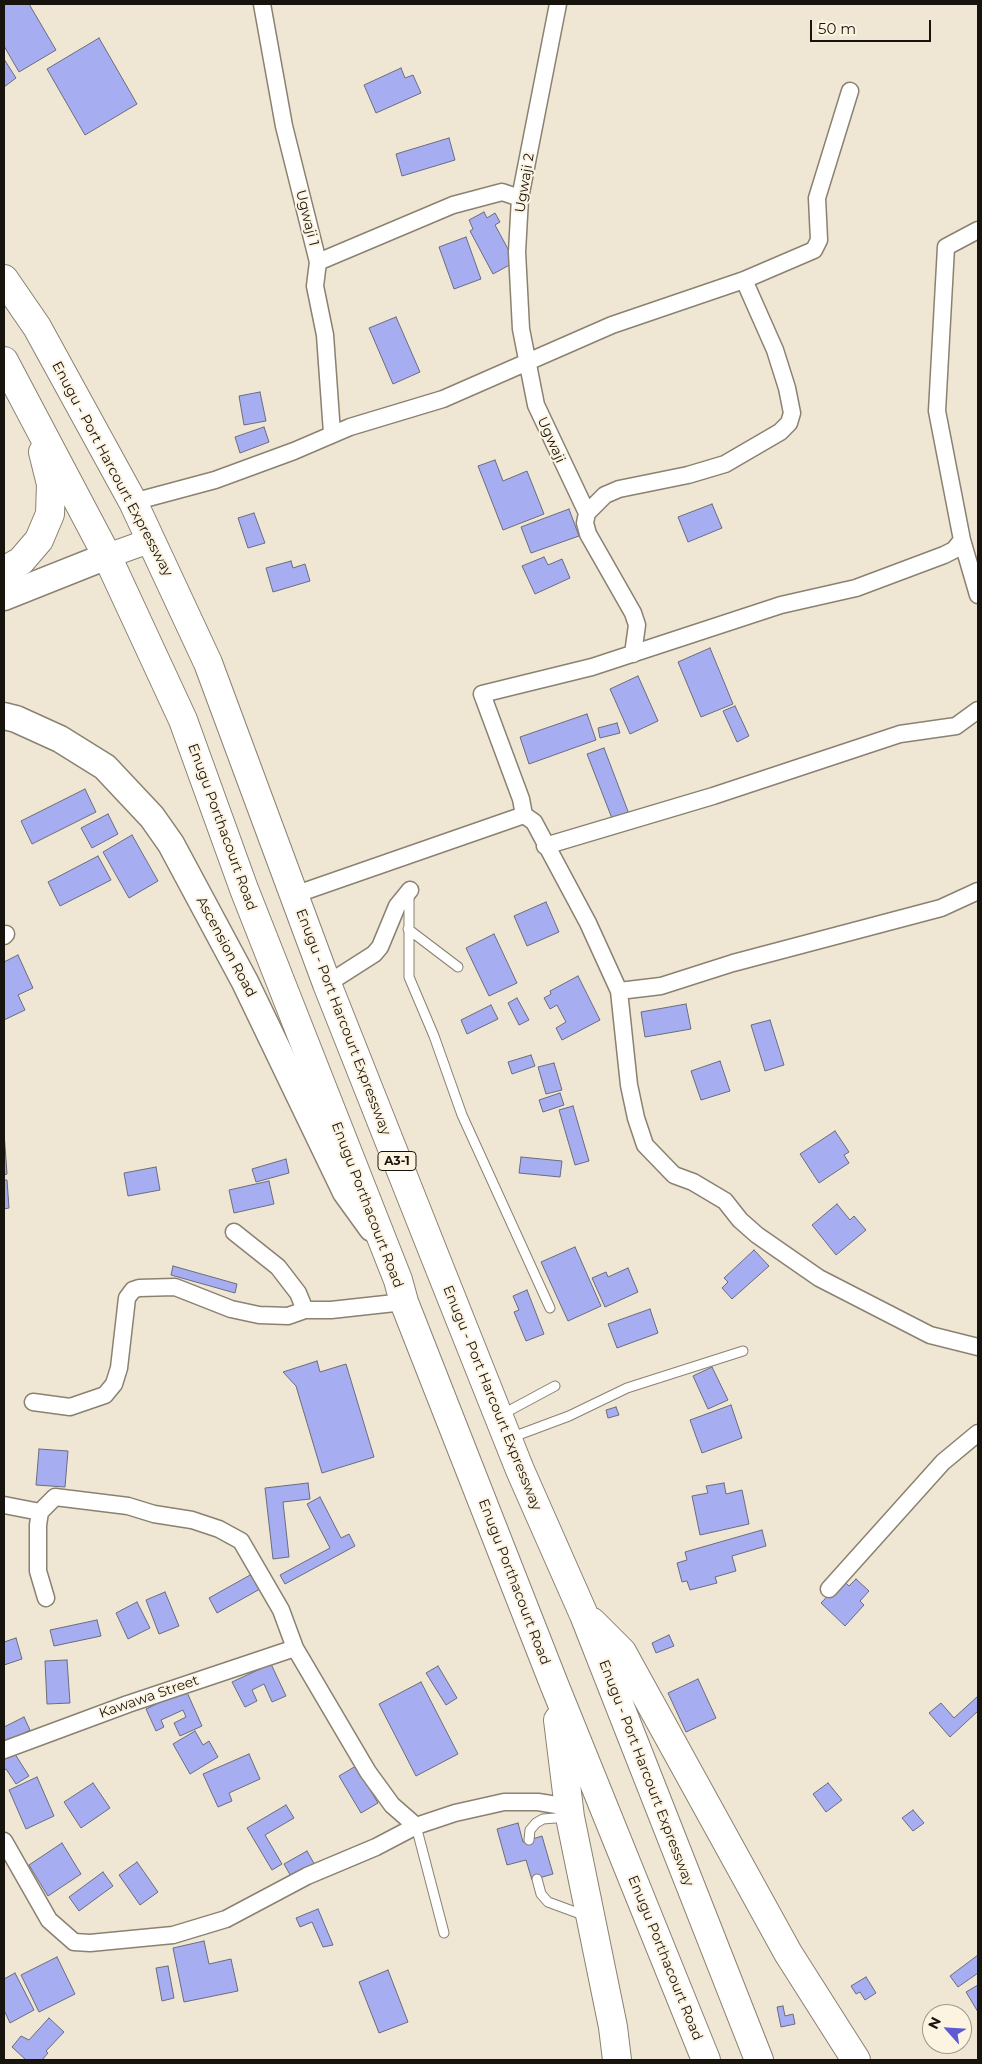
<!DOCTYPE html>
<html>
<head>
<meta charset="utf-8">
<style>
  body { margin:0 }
  #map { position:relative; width:982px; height:2064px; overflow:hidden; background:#efe6d4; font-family:Montserrat,sans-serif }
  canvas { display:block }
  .frame { position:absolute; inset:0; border:5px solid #17140e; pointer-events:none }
  .north { position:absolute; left:922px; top:2004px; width:50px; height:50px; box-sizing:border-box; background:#fdf3e1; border:1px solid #a19a8d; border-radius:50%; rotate:296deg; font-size:14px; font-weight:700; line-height:20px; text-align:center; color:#17140e }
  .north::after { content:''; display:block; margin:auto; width:18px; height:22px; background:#5e5ad3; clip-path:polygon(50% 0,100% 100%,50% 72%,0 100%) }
  .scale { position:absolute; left:810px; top:20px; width:121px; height:22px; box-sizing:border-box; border:2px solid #17140e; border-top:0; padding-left:6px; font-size:15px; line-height:18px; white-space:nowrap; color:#17140e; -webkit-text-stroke:4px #fdf3e1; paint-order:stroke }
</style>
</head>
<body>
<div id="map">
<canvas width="982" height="2064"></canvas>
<div class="frame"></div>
<div class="north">N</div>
<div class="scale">50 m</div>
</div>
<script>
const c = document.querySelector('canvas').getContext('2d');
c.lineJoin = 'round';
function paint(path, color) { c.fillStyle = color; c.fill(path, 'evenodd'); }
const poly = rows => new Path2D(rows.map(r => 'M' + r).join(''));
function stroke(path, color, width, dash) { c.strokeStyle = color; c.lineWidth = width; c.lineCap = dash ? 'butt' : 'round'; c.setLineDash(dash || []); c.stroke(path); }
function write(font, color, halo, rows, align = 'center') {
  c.font = font + ' Montserrat,sans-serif'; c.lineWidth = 4; c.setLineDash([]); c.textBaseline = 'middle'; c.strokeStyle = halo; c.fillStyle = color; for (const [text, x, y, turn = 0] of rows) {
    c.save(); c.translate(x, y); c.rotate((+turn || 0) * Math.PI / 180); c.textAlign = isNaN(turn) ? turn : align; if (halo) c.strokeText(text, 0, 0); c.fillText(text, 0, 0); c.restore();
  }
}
const building = poly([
  [4,4,29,4,56,50,19,72,4,46,4,4],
  [99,38,137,104,85,135,47,69,99,38],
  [4,59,16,78,4,87,4,59],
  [401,68,405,78,413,75,421,93,376,113,364,85,401,68],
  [449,138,455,160,402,176,396,154,449,138],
  [484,212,487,218,495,213,500,222,495,225,515,262,493,274,470,231,473,229,469,220,484,212],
  [466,237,481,279,454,289,439,247,466,237],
  [396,317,420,372,393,384,369,328,396,317],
  [260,392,266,421,244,425,239,396,260,392],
  [264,427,269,442,240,453,235,437,264,427],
  [495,460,503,481,527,471,544,514,503,530,478,466,495,460],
  [712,504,722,528,688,542,678,517,712,504],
  [569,509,579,536,531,553,521,527,569,509],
  [254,513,265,543,248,548,238,518,254,513],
  [544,557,548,565,562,559,570,578,535,594,522,566,544,557],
  [291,561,293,568,305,564,310,581,273,592,266,568,291,561],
  [710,648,733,704,701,717,678,662,710,648],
  [638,676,658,721,630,734,610,689,638,676],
  [735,706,749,736,737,742,723,711,735,706],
  [587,714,596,740,529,764,520,737,587,714],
  [617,723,620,733,600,738,598,728,617,723],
  [604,748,629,814,613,821,587,754,604,748],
  [85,789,96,812,32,844,21,821,85,789],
  [108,814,118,834,92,848,81,828,108,814],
  [132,835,158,881,129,898,103,852,132,835],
  [98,856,111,880,60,906,48,882,98,856],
  [546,902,559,932,527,946,514,916,546,902],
  [494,934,517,983,489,996,466,948,494,934],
  [18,955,33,988,18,995,25,1010,4,1020,4,962,18,955],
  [578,976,600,1020,562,1040,556,1028,566,1022,557,1005,550,1009,544,998,551,994,550,991,578,976],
  [517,998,529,1020,519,1025,508,1003,517,998],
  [686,1004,691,1029,645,1037,641,1012,686,1004],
  [491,1005,498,1019,467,1034,461,1020,491,1005],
  [770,1020,784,1065,765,1071,751,1025,770,1020],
  [531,1055,535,1066,512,1074,508,1062,531,1055],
  [720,1061,730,1091,701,1100,691,1071,720,1061],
  [554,1063,562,1090,546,1094,538,1067,554,1063],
  [560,1093,564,1105,543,1112,539,1100,560,1093],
  [573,1106,589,1161,575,1165,559,1110,573,1106],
  [835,1131,849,1152,844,1155,849,1163,819,1183,800,1154,835,1131],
  [4,1132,7,1174,4,1175,4,1132],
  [521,1157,562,1161,560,1177,519,1173,521,1157],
  [286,1159,289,1173,256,1182,252,1169,286,1159],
  [156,1167,160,1190,128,1196,124,1173,156,1167],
  [4,1180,7,1180,9,1208,4,1209,4,1180],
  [269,1181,274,1204,234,1213,229,1190,269,1181],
  [837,1204,850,1220,854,1216,866,1230,836,1255,812,1225,837,1204],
  [575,1247,601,1306,568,1321,541,1262,575,1247],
  [754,1250,769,1266,732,1299,722,1288,728,1282,724,1278,754,1250],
  [173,1266,237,1284,235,1293,171,1275,173,1266],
  [628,1268,638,1292,605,1307,592,1278,606,1272,608,1277,628,1268],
  [527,1290,544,1334,526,1341,514,1312,519,1310,513,1296,527,1290],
  [650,1309,658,1333,617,1348,608,1324,650,1309],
  [317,1361,320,1372,346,1364,374,1457,322,1473,296,1386,283,1372,317,1361],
  [712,1367,728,1400,708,1409,693,1376,712,1367],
  [731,1405,742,1438,702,1453,690,1420,731,1405],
  [616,1407,619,1415,608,1418,606,1410,616,1407],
  [39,1449,68,1451,65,1487,36,1485,39,1449],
  [308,1483,310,1499,283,1502,289,1557,273,1559,265,1488,308,1483],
  [724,1483,726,1494,742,1490,749,1524,700,1535,692,1496,708,1493,706,1486,724,1483],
  [320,1497,341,1538,349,1534,355,1546,285,1584,280,1575,330,1548,307,1504,320,1497],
  [762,1530,766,1546,732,1556,736,1571,715,1577,717,1583,690,1590,687,1581,682,1582,677,1563,687,1560,685,1552,762,1530],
  [252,1574,260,1589,217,1613,209,1598,252,1574],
  [856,1579,869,1591,860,1601,864,1605,845,1626,821,1603,843,1580,849,1586,856,1579],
  [165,1592,179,1626,159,1634,146,1600,165,1592],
  [137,1602,150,1628,128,1639,116,1613,137,1602],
  [97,1620,101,1636,54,1646,50,1630,97,1620],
  [669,1635,674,1646,656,1653,652,1643,669,1635],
  [16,1638,22,1659,4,1665,4,1642,16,1638],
  [67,1660,70,1703,47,1704,45,1661,67,1660],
  [271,1664,286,1696,272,1702,264,1684,252,1690,257,1701,245,1707,232,1682,271,1664],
  [438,1666,457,1698,446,1705,426,1673,438,1666],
  [698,1679,716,1718,686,1732,668,1693,698,1679],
  [421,1682,458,1754,416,1776,379,1704,421,1682],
  [186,1690,202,1726,180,1736,174,1723,186,1717,183,1710,161,1720,164,1727,156,1731,146,1709,186,1690],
  [978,1696,978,1711,950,1737,929,1713,941,1703,954,1718,978,1696],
  [24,1717,30,1730,4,1743,4,1727,24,1717],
  [195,1731,203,1745,209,1741,218,1757,190,1774,173,1744,195,1731],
  [13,1751,29,1776,16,1784,6,1769,4,1770,4,1757,13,1751],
  [249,1754,260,1779,229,1793,232,1801,218,1807,203,1774,249,1754],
  [356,1766,378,1803,361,1813,339,1776,356,1766],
  [37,1777,54,1816,26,1829,9,1790,37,1777],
  [93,1783,110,1808,81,1828,64,1802,93,1783],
  [828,1783,842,1800,826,1812,813,1794,828,1783],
  [286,1805,294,1818,265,1835,282,1864,272,1870,247,1828,286,1805],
  [913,1810,924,1823,913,1831,902,1818,913,1810],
  [518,1823,523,1842,542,1836,553,1874,532,1880,526,1860,507,1865,497,1829,518,1823],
  [62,1843,81,1874,48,1896,29,1865,62,1843],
  [307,1851,316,1867,293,1880,284,1864,307,1851],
  [137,1862,158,1892,140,1905,119,1875,137,1862],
  [103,1872,113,1886,79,1911,69,1897,103,1872],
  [318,1909,333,1945,323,1947,312,1922,300,1927,296,1918,318,1909],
  [204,1941,209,1964,231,1959,238,1991,184,2002,173,1948,204,1941],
  [978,1955,978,1973,958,1987,950,1976,978,1955],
  [57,1957,75,1994,39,2012,21,1975,57,1957],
  [168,1966,174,1998,162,2001,156,1968,168,1966],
  [388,1970,408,2022,379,2033,359,1982,388,1970],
  [15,1973,34,2010,10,2023,4,2010,4,1979,15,1973],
  [866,1977,876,1993,865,2000,860,1992,856,1994,851,1986,866,1977],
  [978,1985,978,2012,966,1992,978,1985],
  [783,2006,785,2016,793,2014,795,2024,781,2027,777,2007,783,2006],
  [49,2018,64,2032,46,2051,48,2053,42,2060,26,2060,12,2047,21,2036,29,2040,49,2018]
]);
const lane = poly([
  [409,895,409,977,434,1036,462,1115,550,1308],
  [408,929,458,967],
  [501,1415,555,1386],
  [510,1438,569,1416,627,1388,743,1351],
  [416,1826,444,1933],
  [529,1840,530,1830,536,1823,543,1819,568,1817],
  [537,1879,541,1894,548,1902,586,1916]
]);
const street = poly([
  [262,4,284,126,318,262,315,286,325,335,332,433],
  [558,4,520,198,517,252,521,329,536,405,587,513],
  [978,230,946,247,937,411,962,540,978,595],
  [318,262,453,205,502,192,520,198],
  [133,502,215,480,294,451,350,427,443,399,612,325,744,280,814,250,819,240,817,198,850,91],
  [962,540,954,550,944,555,856,588,781,605,592,667,482,694,521,799,524,815,534,822,588,923,619,991,629,1085,636,1118,645,1145,674,1175,693,1182,725,1201,740,1220,757,1235,819,1278,930,1335,978,1347],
  [633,654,637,625,633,613,588,534,585,523,587,513,605,495,619,489,688,475,725,464,780,432,789,423,792,413,787,388,775,350,744,280],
  [545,846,713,796,900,734,956,726,978,710],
  [294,895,524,815],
  [4,936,6,934],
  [327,984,374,954,380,947,397,906,410,890],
  [619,991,661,986,733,963,941,908,978,891],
  [234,1232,278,1267,298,1293,305,1310],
  [33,1402,70,1407,105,1395,114,1384,119,1368,127,1298,133,1290,139,1288,175,1287,231,1309,259,1315,288,1316,305,1310,331,1310,404,1302],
  [4,1505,40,1512],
  [829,1589,943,1462,978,1433],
  [46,1598,38,1571,38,1525,40,1512,55,1497,128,1506,154,1514,192,1520,219,1529,241,1541,281,1610,295,1648,368,1772,392,1805,416,1826],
  [4,1750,128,1704,295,1648],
  [4,1841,49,1920,74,1942,90,1943,173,1935,226,1919,307,1876,376,1847,416,1826,455,1813,504,1802,538,1802,569,1807]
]);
const secondary = poly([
  [107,556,152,540]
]);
const primary = poly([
  [4,597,107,556],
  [4,716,16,719,60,739,105,767,152,817,171,844,245,982,346,1192,372,1228]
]);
const highway = poly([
  [4,279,37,327,133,502,208,663,327,984,434,1254,520,1470,584,1615,759,2060],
  [4,361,107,556,183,720,244,889,398,1280,404,1302,554,1684,706,2060],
  [4,571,21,561,39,540,50,514,51,484,43,452],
  [592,1622,622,1652,788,1953,856,2060],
  [558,1720,570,1817,613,2027,617,2060]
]);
const shields = [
  [397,1161,38]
];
const shieldNames = [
  ["A3-1",397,1161]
];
const streetNames = [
  ["Ugwaji 2",525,183,-81],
  ["Ugwaji 1",307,218,76],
  ["Ugwaji",551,440,66],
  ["Enugu - Port Harcourt Expressway",112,469,62],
  ["Enugu Porthacourt Road",222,827,70],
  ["Ascension Road",226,947,62],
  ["Enugu - Port Harcourt Expressway",343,1022,69],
  ["Enugu Porthacourt Road",367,1205,69],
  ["Enugu - Port Harcourt Expressway",492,1398,68],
  ["Enugu Porthacourt Road",514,1582,69],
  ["Kawawa Street",149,1697,-19],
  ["Enugu - Port Harcourt Expressway",646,1773,69],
  ["Enugu Porthacourt Road",665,1958,68]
];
paint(building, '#a7adf1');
stroke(building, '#6a6c7d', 1);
stroke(lane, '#8a8171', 11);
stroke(street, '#8a8171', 19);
stroke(secondary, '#8a8171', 26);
stroke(primary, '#8a8171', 29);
stroke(highway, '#8a8171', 30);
stroke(lane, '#fff', 9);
stroke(street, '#fff', 16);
stroke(secondary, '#fff', 24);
stroke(primary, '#fff', 26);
stroke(highway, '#fff', 28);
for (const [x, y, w] of shields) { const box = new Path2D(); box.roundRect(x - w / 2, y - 9.5, w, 19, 4); c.fillStyle = '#fdf3e1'; c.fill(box); stroke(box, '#17140e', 1); }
write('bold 12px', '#17140e', null, shieldNames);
write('14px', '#17140e', '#fdf3e1', streetNames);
</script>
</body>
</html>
